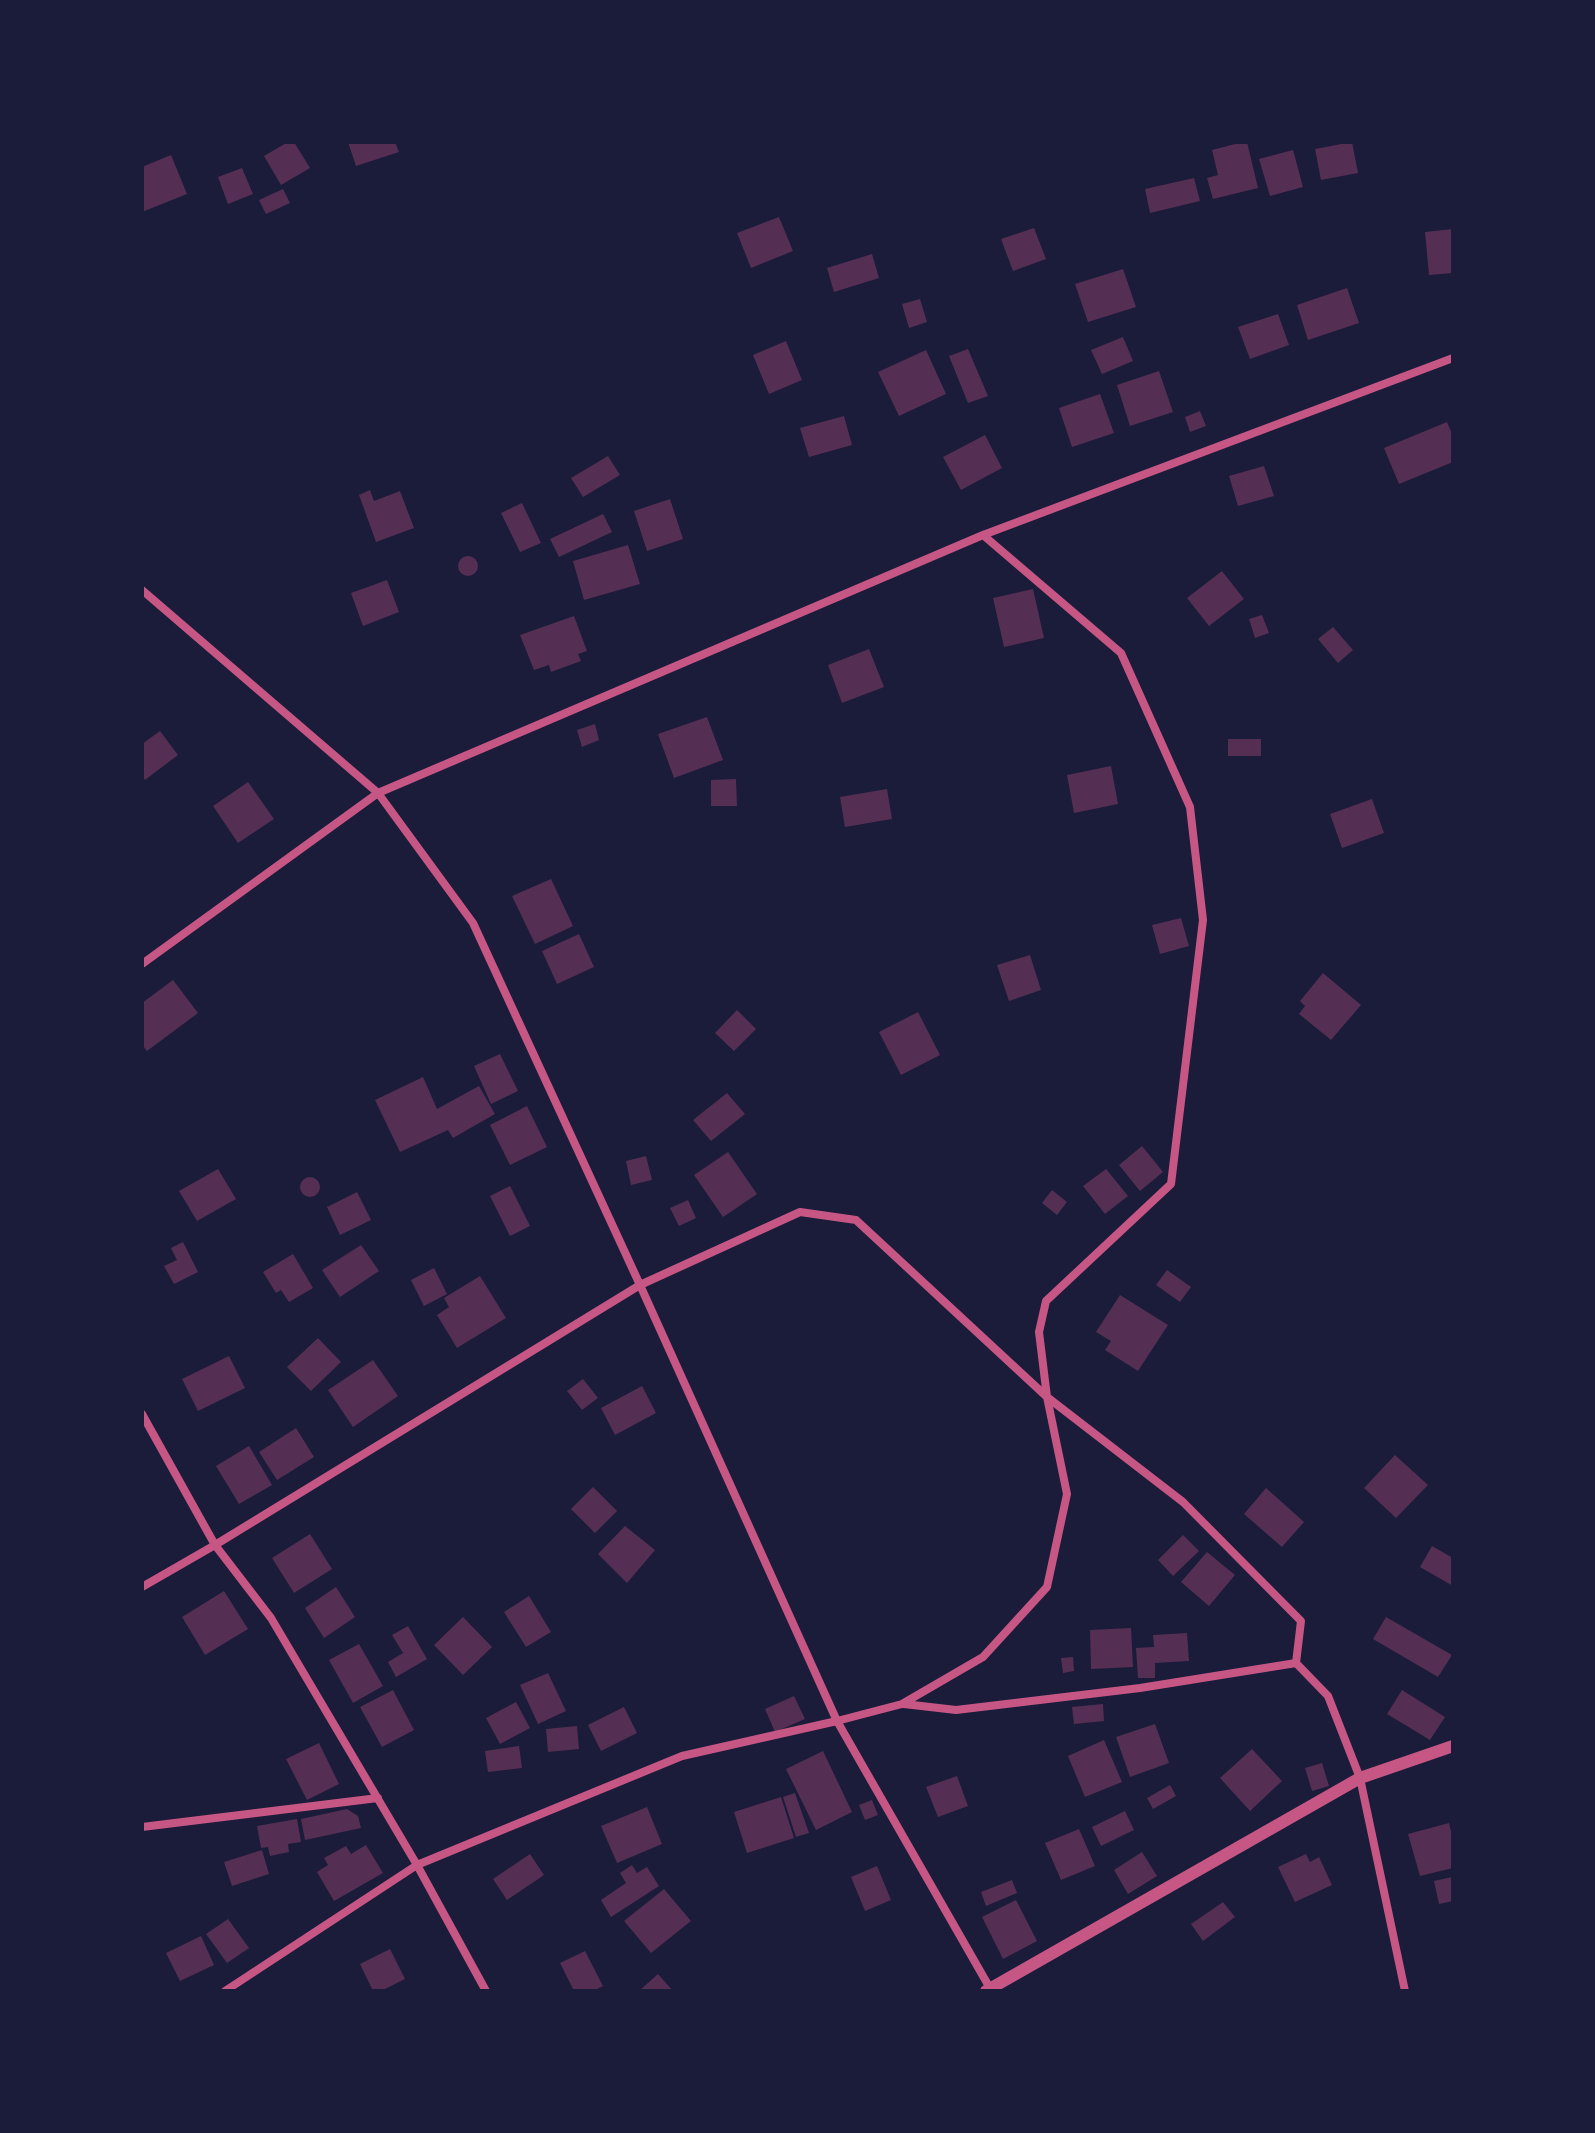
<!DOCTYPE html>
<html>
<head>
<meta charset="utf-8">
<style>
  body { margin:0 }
  #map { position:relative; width:1595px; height:2133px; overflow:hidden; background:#1b1b3a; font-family:"PT Sans Narrow",sans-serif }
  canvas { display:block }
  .frame { position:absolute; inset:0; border:144px solid #1b1b3a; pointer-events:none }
</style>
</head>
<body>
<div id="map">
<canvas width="1595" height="2133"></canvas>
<div class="frame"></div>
</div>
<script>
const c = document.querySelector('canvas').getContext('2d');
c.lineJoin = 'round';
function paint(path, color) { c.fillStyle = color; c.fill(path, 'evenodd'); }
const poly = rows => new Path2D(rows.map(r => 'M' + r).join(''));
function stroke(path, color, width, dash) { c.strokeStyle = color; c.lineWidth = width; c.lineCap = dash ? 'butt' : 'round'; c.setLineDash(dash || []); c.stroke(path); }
const building = poly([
  [288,142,294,142,310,168,281,185,264,156],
  [348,142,395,142,399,152,356,166],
  [1243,142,1247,142,1258,188,1213,199,1207,178,1218,175,1212,150],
  [1352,142,1358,173,1321,180,1315,149],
  [1293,150,1303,187,1270,196,1259,159],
  [171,155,187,194,142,212,142,167],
  [242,168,253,194,228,204,218,177],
  [1194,178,1200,201,1150,213,1145,189],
  [283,189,290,203,266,214,259,200],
  [779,217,793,251,751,268,737,233],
  [1034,228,1046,259,1013,271,1001,239],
  [1453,229,1453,273,1429,275,1425,232],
  [872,254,879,278,834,292,827,268],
  [1123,269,1136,307,1088,322,1075,284],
  [1347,288,1359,323,1308,340,1297,305],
  [920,299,927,322,909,328,902,304],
  [1278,314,1289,345,1250,359,1238,327],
  [1123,337,1133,361,1102,374,1091,350],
  [786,341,802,380,769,394,753,355],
  [968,349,988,396,968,403,949,356],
  [926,350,946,394,899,416,878,372],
  [1159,371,1173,412,1130,426,1117,385],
  [1100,394,1114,433,1072,447,1059,408],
  [1200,411,1206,426,1190,432,1185,417],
  [844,416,852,445,809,457,800,428],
  [1447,422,1453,436,1453,462,1399,484,1384,448],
  [985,435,1002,468,961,490,943,457],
  [608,456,620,475,583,497,571,478],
  [1264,466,1274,496,1238,506,1229,476],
  [370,490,374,501,400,491,414,528,376,542,359,495],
  [670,499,683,539,647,551,634,511],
  [522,503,541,543,520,552,501,513],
  [603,514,612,532,559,557,550,539],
  [628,545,640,584,584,600,573,561],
  '458 566a10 10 0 1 1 20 0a10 10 0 1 1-20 0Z',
  [1222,571,1244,599,1209,626,1187,598],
  [387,580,399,612,363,626,351,593],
  [1033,589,1044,638,1004,647,993,598],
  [1262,615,1269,633,1255,638,1249,619],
  [574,616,587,651,578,654,581,661,551,672,549,665,534,670,520,635],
  [1333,627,1353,650,1338,663,1318,639],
  [869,649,884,687,842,703,828,665],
  [707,717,723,760,674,778,658,734],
  [595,724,599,740,582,747,577,730],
  [160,731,178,755,145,780,142,776,142,744],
  [1228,739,1261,739,1261,756,1228,756],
  [1111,766,1118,804,1074,813,1067,775],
  [736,779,737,806,711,806,711,780],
  [248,782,274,819,238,843,213,806],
  [887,789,892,819,845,827,840,797],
  [1372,799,1384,833,1342,848,1330,814],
  [551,879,573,926,535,944,512,896],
  [1181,918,1189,946,1160,954,1152,925],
  [579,934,594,967,557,984,542,951],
  [1030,955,1041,990,1009,1001,997,965],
  [1323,973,1361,1005,1331,1040,1299,1014,1305,1006,1300,1001],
  [173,980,198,1013,147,1051,142,1045,142,1003],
  [737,1010,756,1029,734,1051,715,1033],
  [918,1012,940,1055,901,1075,879,1032],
  [500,1054,518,1091,491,1104,474,1066],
  [423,1077,437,1109,479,1086,495,1114,453,1138,448,1130,400,1152,375,1100],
  [727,1093,745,1114,711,1141,693,1120],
  [527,1106,547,1147,510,1165,490,1125],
  [1142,1146,1163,1172,1140,1191,1119,1165],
  [728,1152,757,1194,723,1217,694,1175],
  [646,1156,652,1180,631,1185,626,1161],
  [218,1169,236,1199,197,1221,179,1191],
  [1106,1169,1128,1196,1105,1214,1083,1186],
  '300 1187a10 10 0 1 1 20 0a10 10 0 1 1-20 0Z',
  [510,1186,530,1226,510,1236,490,1196],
  [1052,1190,1067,1202,1057,1215,1042,1203],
  [357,1192,371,1220,340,1235,327,1207],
  [688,1200,696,1218,679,1226,670,1208],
  [183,1242,198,1272,174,1284,164,1266,177,1260,171,1248],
  [361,1245,379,1271,340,1297,322,1270],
  [293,1254,313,1288,289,1302,281,1290,276,1293,263,1272],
  [434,1268,447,1294,424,1306,411,1280],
  [1167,1270,1191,1287,1180,1302,1156,1285],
  [480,1276,506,1318,457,1348,437,1315,449,1307,444,1298],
  [1120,1295,1168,1325,1138,1371,1105,1350,1111,1341,1096,1332],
  [318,1338,341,1362,311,1391,287,1367],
  [229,1356,245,1388,198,1411,182,1379],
  [373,1360,398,1396,353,1427,328,1390],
  [583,1379,598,1398,582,1410,567,1391],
  [642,1386,656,1413,615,1435,601,1408],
  [296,1428,314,1457,277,1480,259,1452],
  [249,1446,272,1485,239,1504,216,1466],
  [1395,1455,1428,1485,1396,1518,1364,1488],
  [593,1487,617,1511,595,1533,571,1509],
  [1266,1488,1304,1522,1282,1547,1244,1514],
  [625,1526,655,1550,627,1583,598,1554],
  [310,1534,332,1569,294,1593,272,1558],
  [1183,1535,1199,1551,1173,1576,1158,1560],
  [1432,1546,1453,1558,1453,1586,1420,1567],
  [1207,1552,1235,1575,1209,1606,1181,1582],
  [336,1587,355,1617,324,1638,305,1608],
  [224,1591,248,1629,205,1655,182,1617],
  [529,1596,551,1632,526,1647,504,1612],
  [463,1617,492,1647,463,1675,434,1645],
  [1386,1617,1452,1655,1438,1677,1373,1639],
  [408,1626,427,1659,396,1677,388,1662,403,1653,392,1635],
  [1131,1628,1133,1667,1091,1669,1090,1630],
  [1187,1633,1189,1661,1155,1663,1155,1678,1138,1678,1136,1648,1154,1647,1153,1635],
  [359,1644,383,1686,353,1703,329,1660],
  [1073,1657,1074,1671,1063,1673,1061,1658],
  [548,1673,566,1711,538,1724,520,1685],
  [393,1690,414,1730,382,1747,360,1707],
  [1402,1690,1445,1717,1430,1740,1387,1714],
  [794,1696,805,1719,775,1732,765,1709],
  [516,1702,530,1728,500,1744,486,1718],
  [1103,1704,1104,1721,1074,1724,1072,1707],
  [624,1707,637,1733,601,1751,588,1725],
  [1155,1724,1169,1763,1130,1777,1116,1737],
  [577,1726,579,1749,548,1752,546,1729],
  [1104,1740,1122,1782,1085,1797,1068,1756],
  [319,1743,339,1784,307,1800,286,1759],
  [519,1746,522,1768,488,1772,485,1751],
  [1252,1749,1282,1781,1250,1811,1220,1778],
  [823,1751,852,1812,816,1830,786,1769],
  [1322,1763,1329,1786,1312,1791,1305,1768],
  [957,1776,968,1806,938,1817,926,1787],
  [1170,1785,1176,1796,1153,1809,1147,1798],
  [795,1793,809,1833,796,1837,783,1797],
  [781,1797,794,1838,747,1853,734,1812],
  [872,1800,878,1815,865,1820,859,1805],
  [647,1807,662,1844,617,1863,601,1826],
  [347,1809,358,1816,361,1828,305,1840,301,1819],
  [1125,1811,1134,1830,1101,1846,1092,1827],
  [297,1819,301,1842,288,1844,289,1852,270,1856,268,1847,261,1848,257,1826],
  [1449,1823,1453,1840,1453,1868,1420,1876,1408,1834],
  [1079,1829,1095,1866,1061,1880,1045,1843],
  [366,1845,383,1873,334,1901,317,1872,328,1865,324,1858,346,1846,351,1854],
  [262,1850,269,1874,232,1886,224,1862],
  [1142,1852,1157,1876,1128,1894,1114,1870],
  [530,1854,544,1875,507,1900,493,1879],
  [1306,1854,1310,1862,1319,1857,1332,1885,1295,1902,1278,1867],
  [632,1865,637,1873,647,1867,659,1886,611,1917,601,1900,626,1883,620,1873],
  [877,1866,891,1900,865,1911,851,1877],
  [1452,1877,1453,1901,1439,1904,1434,1881],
  [1012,1880,1017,1893,986,1906,981,1892],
  [664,1889,691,1921,651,1953,624,1921],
  [1016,1900,1037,1941,1003,1959,982,1917],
  [1223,1902,1235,1917,1203,1941,1191,1924],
  [228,1919,249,1948,227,1963,206,1934],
  [201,1936,214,1965,180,1981,166,1953],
  [390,1949,405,1979,381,1991,373,1991,360,1964],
  [585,1951,603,1986,593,1991,574,1991,560,1963],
  [658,1974,673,1991,639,1991]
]);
const minor = poly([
  [142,590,378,793,473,923,640,1285,837,1721,991,1990],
  [142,964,378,793,983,535,1453,358],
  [142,1414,215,1545,271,1618,417,1865,486,1991],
  [142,1587,215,1545,640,1285,800,1212,856,1220,1047,1397,1183,1502,1301,1621,1296,1663],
  [904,1704,956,1710,1140,1688,1296,1663,1328,1696,1360,1778,1405,1991],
  [142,1827,378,1798],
  [225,1991,417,1865,682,1756,837,1721,902,1704,983,1657,1047,1587,1067,1494,1047,1397,1039,1332,1046,1301,1171,1184,1203,920,1190,807,1121,653,983,535]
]);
const tertiary = poly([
  [986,1991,1360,1778,1453,1746]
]);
paint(building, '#542f53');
stroke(minor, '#c65784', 8);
stroke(tertiary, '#c65784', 12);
</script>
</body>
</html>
